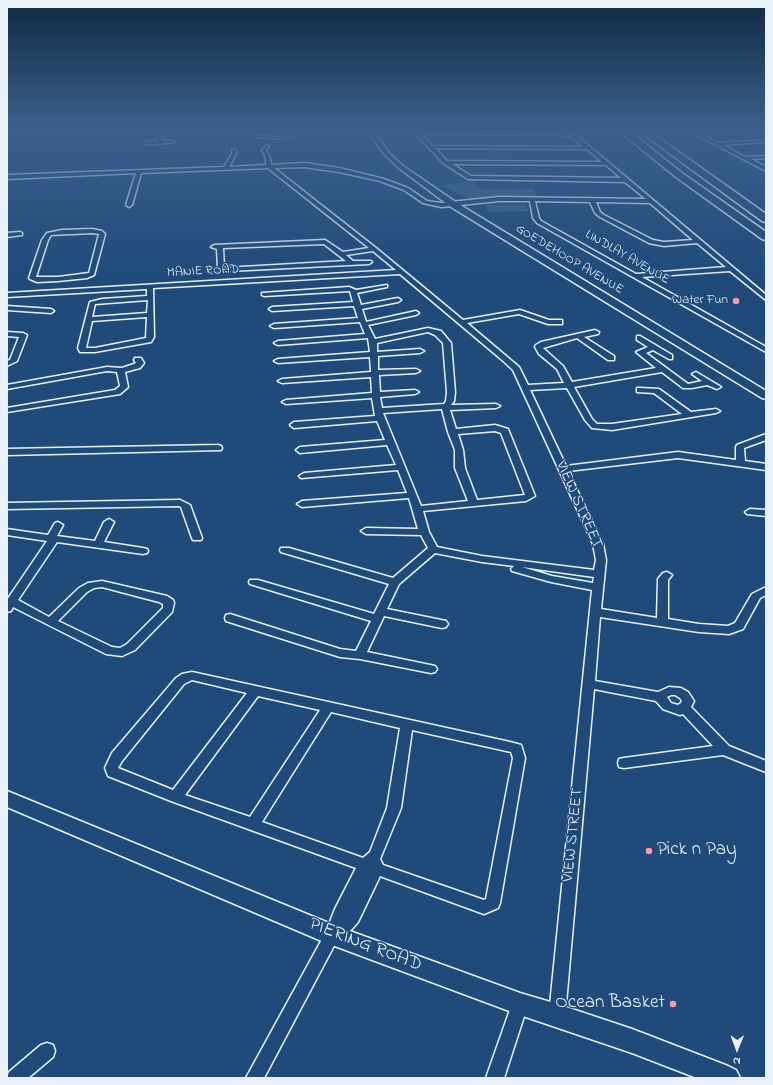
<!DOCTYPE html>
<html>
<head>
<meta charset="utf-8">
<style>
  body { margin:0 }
  #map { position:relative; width:773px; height:1085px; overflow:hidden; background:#1f4a7a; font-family:"Indie Flower",sans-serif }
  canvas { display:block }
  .frame { position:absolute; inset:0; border:8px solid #e8f1f8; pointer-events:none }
  .north { position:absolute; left:717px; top:1029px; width:40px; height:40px; -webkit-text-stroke:3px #1f4a7a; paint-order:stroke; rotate:181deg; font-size:11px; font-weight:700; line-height:16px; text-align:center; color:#e8f1f8 }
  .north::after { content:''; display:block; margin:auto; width:14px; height:18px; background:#e8f1f8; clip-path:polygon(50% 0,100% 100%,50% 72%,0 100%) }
</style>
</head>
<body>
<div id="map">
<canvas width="773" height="1085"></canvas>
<div class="frame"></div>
<div class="north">N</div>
</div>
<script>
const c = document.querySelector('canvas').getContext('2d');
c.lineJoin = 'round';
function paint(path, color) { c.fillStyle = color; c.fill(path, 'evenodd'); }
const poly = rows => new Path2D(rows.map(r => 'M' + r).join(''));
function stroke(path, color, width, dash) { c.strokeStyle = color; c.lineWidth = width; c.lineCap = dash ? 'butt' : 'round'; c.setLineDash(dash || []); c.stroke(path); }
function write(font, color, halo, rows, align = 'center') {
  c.font = font + ' "Indie Flower",sans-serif'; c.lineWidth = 3; c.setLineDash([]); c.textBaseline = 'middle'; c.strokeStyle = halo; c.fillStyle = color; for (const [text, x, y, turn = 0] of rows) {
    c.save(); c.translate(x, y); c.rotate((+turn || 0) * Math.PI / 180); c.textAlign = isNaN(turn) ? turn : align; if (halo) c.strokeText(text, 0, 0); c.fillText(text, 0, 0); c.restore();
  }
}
const green = poly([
  [473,181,481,189,534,189,537,198,467,198,440,185],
  [525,204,528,211,490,212,485,205]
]);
const street = poly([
  [159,131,163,131,162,141,173,141,175,142,159,144,144,144,146,142,157,141,159,131],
  [284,131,289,131,291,135,284,139,256,137,258,136,283,137,286,135,284,131],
  [413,131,560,133,577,136,766,295,766,300,730,271,642,277,766,347,766,352,537,223,533,218,530,201,499,201,441,207,423,203,404,190,380,181,339,172,304,167,274,168,376,248,463,320,520,310,549,320,562,320,562,324,548,324,519,314,467,323,519,367,528,385,564,383,557,369,539,354,535,347,536,345,541,342,595,330,599,332,598,334,584,337,614,356,614,360,608,360,577,338,543,348,563,366,572,382,656,368,636,352,648,347,637,340,637,336,640,336,672,355,672,359,669,359,653,350,646,353,688,384,702,381,692,374,696,372,721,387,717,389,707,385,692,388,683,388,662,372,574,387,592,419,597,424,612,424,682,414,654,393,637,392,637,388,640,388,659,389,691,412,716,409,720,411,716,413,612,430,592,428,585,420,567,388,530,390,566,466,678,452,736,460,736,447,737,445,766,434,766,440,744,448,745,461,766,464,766,470,678,458,568,471,603,544,606,560,601,609,657,618,658,579,663,573,667,572,672,575,668,580,668,619,699,624,728,626,735,623,752,594,766,587,766,595,760,598,743,629,729,634,699,632,600,617,595,681,658,692,669,687,681,688,688,692,694,701,691,707,729,746,766,761,766,772,723,755,624,768,619,767,618,763,619,759,624,758,713,746,683,714,680,715,663,709,656,701,594,689,565,1015,563,1021,557,1023,551,1021,549,1015,592,590,551,582,512,571,511,569,514,566,482,562,435,553,399,584,387,609,446,621,448,624,446,627,442,628,384,616,367,652,435,666,437,669,435,672,431,673,360,659,340,657,226,621,225,618,226,615,230,614,340,649,356,651,371,621,250,584,249,582,250,580,258,580,374,614,389,584,281,552,280,550,281,548,289,548,393,578,428,548,421,535,366,534,361,531,366,528,418,529,409,498,302,507,297,504,302,501,407,493,398,470,301,478,299,476,304,473,396,465,387,445,300,453,296,450,300,447,385,440,377,421,294,428,290,425,294,422,375,416,372,398,286,404,282,402,286,400,372,393,371,377,282,383,278,381,282,379,371,372,370,357,278,363,274,361,278,359,370,352,368,338,278,345,274,343,278,341,365,334,360,322,274,328,270,326,274,324,358,318,354,306,272,311,269,309,272,307,353,302,350,291,264,296,262,295,262,293,349,287,356,290,387,285,387,287,357,293,361,305,398,298,401,300,398,302,362,309,366,322,416,311,419,313,416,315,368,325,375,339,428,328,441,331,451,343,455,392,454,401,451,405,496,404,500,406,496,408,450,410,456,429,495,425,508,429,535,496,526,501,423,511,429,532,437,547,482,556,594,570,596,560,593,544,513,370,501,359,400,274,153,288,154,337,151,342,95,352,80,352,78,348,90,302,102,299,147,296,147,289,7,297,7,293,396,270,373,251,346,255,353,261,371,261,372,262,369,264,208,272,208,270,218,269,217,249,211,247,214,245,325,240,343,252,369,248,268,168,141,173,132,205,129,207,126,205,136,173,7,179,7,175,224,167,232,154,232,150,234,149,236,150,236,154,229,167,266,165,266,158,262,150,267,145,269,146,266,150,270,158,271,165,304,163,339,168,384,179,408,188,427,201,441,203,499,197,646,199,625,182,468,179,443,163,413,131],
  [421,134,560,135,573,138,583,147,432,146,421,134],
  [435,148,587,149,602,162,447,161,435,148],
  [452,164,606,165,621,178,471,176,452,164],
  [535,201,590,202,595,213,600,217,649,243,664,246,697,243,726,267,636,274,541,221,539,218,535,201],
  [596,202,650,203,693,240,664,242,653,240,604,215,600,212,596,202],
  [324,244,346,261,224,268,223,248,324,244],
  [148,300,147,313,92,317,95,304,148,300],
  [147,317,146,338,95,348,86,348,92,321,147,317],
  [428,332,435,335,443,343,447,392,446,401,444,404,382,408,380,397,415,394,419,392,415,390,380,392,379,375,416,373,420,371,416,369,378,370,378,356,420,353,424,351,420,349,377,352,377,343,428,332],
  [442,409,448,432,455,450,455,468,468,501,421,506,383,413,442,409],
  [495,431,501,433,525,495,477,500,465,468,463,450,458,434,495,431],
  [522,567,594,577,593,583,552,576,522,567],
  [671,695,675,695,680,698,682,701,681,703,678,705,671,703,667,697,671,695],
  [689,131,695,131,718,143,766,140,766,142,723,145,745,157,766,156,766,158,751,159,766,167,766,171,689,131],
  [92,229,102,231,105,234,94,275,87,278,58,281,37,282,30,279,29,278,42,240,47,233,62,230,92,229],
  [92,233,99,234,89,273,58,277,36,277,48,240,51,235,92,233],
  [20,232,22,233,22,235,7,237,7,233,20,232],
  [7,306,51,309,54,311,51,313,7,310,7,306],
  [7,332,23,333,27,335,17,361,7,366,7,361,10,360,19,337,7,336,7,332],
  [135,358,141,358,144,363,140,368,125,372,128,387,120,394,7,412,7,408,115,390,120,386,117,372,107,371,7,389,7,385,107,367,122,368,134,364,136,363,134,360,135,358],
  [218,445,221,446,222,448,221,450,7,455,7,449,218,445],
  [180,500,190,505,202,538,201,540,193,540,192,538,181,507,179,506,7,509,7,503,180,500],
  [750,509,766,510,766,516,747,514,745,512,750,509],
  [109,519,114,522,104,542,143,548,147,549,148,551,147,553,143,554,57,542,18,600,49,617,79,588,88,583,102,581,167,596,173,600,174,603,172,612,135,650,122,656,106,654,13,607,11,611,7,612,7,600,47,541,7,535,7,529,48,535,55,523,58,522,63,525,57,536,95,541,104,522,109,519],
  [102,587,159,602,163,604,163,608,127,644,120,648,112,647,58,621,87,592,94,588,102,587],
  [192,672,510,742,521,745,525,758,500,903,498,908,484,914,380,876,358,922,352,929,337,940,264,1078,246,1078,326,932,335,909,356,868,171,801,108,776,105,768,112,753,176,678,182,674,192,672],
  [192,680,247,693,173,790,118,768,122,761,184,684,192,680],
  [258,696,320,710,250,817,185,795,258,696],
  [331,712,400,728,387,808,370,852,363,858,262,822,331,712],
  [412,730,511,752,513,758,486,899,484,900,383,865,380,859,401,808,412,730],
  [520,996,526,998,528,1004,504,1078,486,1078,512,1004,514,998,520,996],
  [47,1043,53,1045,55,1051,53,1057,28,1078,7,1078,9,1072,41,1045,47,1043]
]);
const secondary = poly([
  [367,131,373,131,390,154,403,166,457,203,766,391,766,399,762,398,451,207,399,168,386,156,367,131],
  [7,791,336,926,520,993,557,1004,632,1029,728,1066,736,1070,740,1078,697,1078,632,1053,520,1015,324,942,7,807,7,791]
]);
const highway = poly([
  [619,131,629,131,682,173,766,232,766,240,762,239,676,177,619,131],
  [639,131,649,131,766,214,766,222,762,221,639,131]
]);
const markers = [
  [736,301,4,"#ff9aa2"],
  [649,851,4,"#ff9aa2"],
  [673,1004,4,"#ff9aa2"]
];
const farStreetnames = [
  ["LINDLAY AVENUE",627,258,30],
  ["GOEDEHOOP AVENUE",569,260,31],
  ["MANIE ROAD",203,272,-3]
];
const farPoinames = [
  ["Water Fun",728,301]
];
const streetNames = [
  ["VIEW STREET",578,505,66],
  ["VIEW STREET",574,835,-84]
];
const nearPoinames = [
  ["Pick n Pay",657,851],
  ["Ocean Basket",665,1004,"right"]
];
const nearStreetnames = [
  ["PIERING ROAD",365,946,21]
];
paint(green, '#3c628c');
stroke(street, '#e8f1f8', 3);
stroke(secondary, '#e8f1f8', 3);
stroke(highway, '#e8f1f8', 3);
paint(street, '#1f4a7a');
paint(secondary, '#1f4a7a');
paint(highway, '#1f4a7a');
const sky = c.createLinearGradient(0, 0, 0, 283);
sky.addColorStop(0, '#112943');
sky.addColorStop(0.46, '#3c608d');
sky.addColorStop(1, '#3c608d00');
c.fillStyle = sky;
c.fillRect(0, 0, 773, 283);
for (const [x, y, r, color] of markers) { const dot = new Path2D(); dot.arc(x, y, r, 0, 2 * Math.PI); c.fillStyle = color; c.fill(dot); stroke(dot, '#1f4a7a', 1.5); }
write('13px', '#e8f1f8', '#1f4a7a', farStreetnames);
write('13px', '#e8f1f8', '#1f4a7a', farPoinames, 'right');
write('16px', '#e8f1f8', '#1f4a7a', streetNames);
write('19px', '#e8f1f8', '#1f4a7a', nearPoinames, 'left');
write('19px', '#e8f1f8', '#1f4a7a', nearStreetnames);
</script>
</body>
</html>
